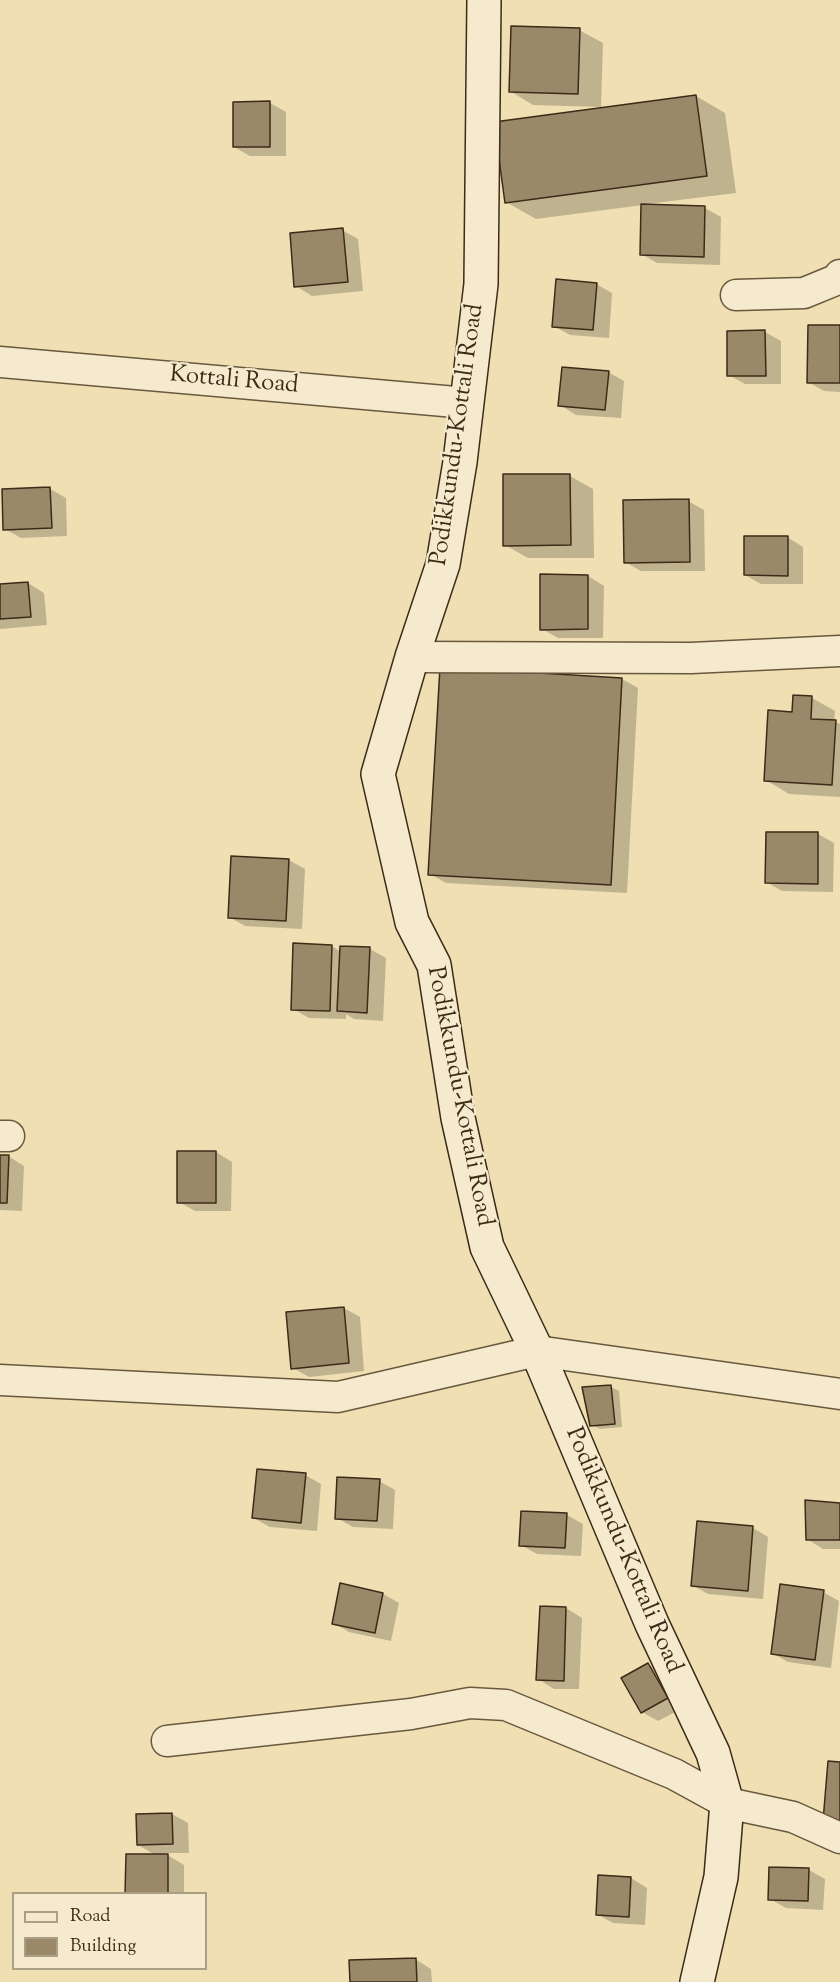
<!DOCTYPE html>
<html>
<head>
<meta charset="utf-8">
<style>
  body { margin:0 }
  #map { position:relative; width:840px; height:1982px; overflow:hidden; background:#efdfb2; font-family:"Sorts Mill Goudy",serif }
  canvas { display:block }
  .legend { position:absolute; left:12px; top:1892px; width:195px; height:78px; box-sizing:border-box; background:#f5eacd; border:2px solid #ab9e85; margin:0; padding:8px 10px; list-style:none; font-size:18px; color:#3c2b18 }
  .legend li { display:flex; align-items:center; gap:12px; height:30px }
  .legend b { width:30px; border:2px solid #ab9e85 }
</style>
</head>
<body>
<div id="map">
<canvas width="840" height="1982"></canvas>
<ul class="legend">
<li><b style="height:8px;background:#f5eacd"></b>Road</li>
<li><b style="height:16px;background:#998968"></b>Building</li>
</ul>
</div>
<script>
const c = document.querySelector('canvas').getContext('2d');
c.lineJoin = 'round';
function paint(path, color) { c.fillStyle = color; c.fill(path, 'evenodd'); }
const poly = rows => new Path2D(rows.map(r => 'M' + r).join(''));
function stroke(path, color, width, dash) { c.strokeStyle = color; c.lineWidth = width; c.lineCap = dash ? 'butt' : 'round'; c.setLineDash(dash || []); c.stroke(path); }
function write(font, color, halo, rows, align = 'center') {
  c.font = font + ' "Sorts Mill Goudy",serif'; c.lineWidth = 4.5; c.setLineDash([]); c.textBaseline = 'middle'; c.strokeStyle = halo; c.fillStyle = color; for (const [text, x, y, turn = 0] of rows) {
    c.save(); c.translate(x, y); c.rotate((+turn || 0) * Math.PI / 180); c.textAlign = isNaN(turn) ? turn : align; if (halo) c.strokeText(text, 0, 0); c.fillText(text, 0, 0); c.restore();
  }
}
const shadow = poly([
  [579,30,603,43,601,107,533,105,510,91],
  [696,96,725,113,736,193,647,204,705,208,721,217,720,265,657,263,641,254,643,205,536,219,506,202],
  [270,103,286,112,286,156,250,156,234,147],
  [342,230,358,239,363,291,312,296,296,286],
  [596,284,612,293,609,338,570,335,554,326],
  [840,327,840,392,824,391,808,382],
  [765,332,781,341,781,384,745,384,729,375],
  [608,372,624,381,621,418,576,415,560,405],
  [504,476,570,476,593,489,594,558,528,558,505,545],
  [50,489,66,498,67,536,21,538,5,529,4,490],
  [688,501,704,510,705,571,641,571,625,562],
  [787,537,803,547,803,584,761,584,745,575],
  [588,576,604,586,603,638,558,638,542,629],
  [28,583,44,593,47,625,0,629,0,586],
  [441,669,622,679,638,688,627,893,446,883,430,874],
  [812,698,835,711,834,721,840,724,840,797,789,794,766,780,793,713],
  [818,834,834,843,833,892,782,891,766,882],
  [289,860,305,869,302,929,245,926,229,917],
  [295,945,332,946,341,952,370,949,386,958,383,1021,354,1019,346,1014,346,1019,309,1018,293,1009],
  [216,1152,232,1162,231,1211,195,1211,179,1202],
  [0,1156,8,1156,24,1166,22,1211,0,1210],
  [344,1308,360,1317,364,1371,309,1377,293,1368],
  [611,1387,619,1391,622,1427,600,1429,592,1425],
  [305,1475,321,1484,317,1531,270,1527,254,1518],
  [379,1481,395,1490,393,1529,353,1527,337,1518],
  [840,1505,840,1549,823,1549,807,1539],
  [567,1515,583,1524,581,1556,537,1554,521,1545],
  [753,1528,768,1537,763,1599,708,1594,692,1585],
  [341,1585,383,1594,399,1603,391,1641,349,1632,333,1623],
  [823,1592,839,1601,831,1668,788,1662,772,1653],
  [541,1607,566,1608,582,1618,579,1689,554,1689,538,1679],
  [648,1664,664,1674,683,1708,658,1721,642,1712],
  [172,1814,188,1823,189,1853,164,1853,184,1865,184,1894,127,1894,157,1856,138,1845],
  [809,1870,825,1879,823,1910,786,1908,770,1899],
  [631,1878,647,1888,645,1925,613,1923,597,1914],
  [415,1959,431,1969,432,1982,351,1982]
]);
const building = poly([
  [511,26,580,28,578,94,509,92,511,26],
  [696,95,707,176,505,203,494,122,696,95],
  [270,101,270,147,233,147,233,102,270,101],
  [641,204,705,206,704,257,640,255,641,204],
  [343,228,348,282,294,287,290,233,343,228],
  [556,279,597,283,593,330,552,327,556,279],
  [808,325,840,325,840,383,807,383,808,325],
  [765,330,766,376,727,376,727,331,765,330],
  [562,367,609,371,605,410,558,406,562,367],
  [503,474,570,474,571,545,503,546,503,474],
  [50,487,52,528,3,530,2,489,50,487],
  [689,499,690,562,624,563,623,500,689,499],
  [744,536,788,536,788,576,744,575,744,536],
  [540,574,588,575,588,629,540,630,540,574],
  [28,582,31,617,0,619,0,584,28,582],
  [440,667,622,678,611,885,428,875,440,667],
  [793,695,812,696,811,719,836,720,832,785,764,781,768,710,792,712,793,695],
  [766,832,818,832,818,884,765,883,766,832],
  [231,856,289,859,286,921,228,918,231,856],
  [293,943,332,945,330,1011,291,1010,293,943],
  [340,946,370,947,367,1013,337,1011,340,946],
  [177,1151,216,1151,216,1203,177,1203,177,1151],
  [0,1155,9,1155,7,1203,0,1203,0,1155],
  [344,1307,349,1363,291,1369,286,1312,344,1307],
  [611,1385,615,1424,590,1426,582,1387,611,1385],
  [257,1469,306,1473,301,1523,252,1518,257,1469],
  [337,1477,380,1479,377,1521,335,1519,337,1477],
  [805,1500,840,1503,840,1540,806,1540,805,1500],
  [521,1511,567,1513,565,1548,519,1546,521,1511],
  [697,1521,753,1526,748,1591,691,1586,697,1521],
  [340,1583,383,1593,375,1633,332,1624,340,1583],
  [780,1584,824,1590,815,1660,771,1654,780,1584],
  [540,1606,566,1607,564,1681,536,1680,540,1606],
  [648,1663,668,1698,641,1713,621,1678,648,1663],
  [828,1761,840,1762,840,1822,823,1821,828,1761],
  [172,1813,173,1844,137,1845,136,1814,172,1813],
  [126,1854,168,1854,168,1894,125,1894,126,1854],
  [769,1867,809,1868,808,1901,768,1900,769,1867],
  [598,1875,631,1877,629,1917,596,1915,598,1875],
  [416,1958,417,1982,350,1982,349,1960,416,1958]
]);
const minor = poly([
  [736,295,804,293,838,279,840,275],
  [0,362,467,403],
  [412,657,691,658,840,651],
  [0,1136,9,1136],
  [0,1380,338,1397,537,1351,840,1394],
  [167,1741,411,1714,470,1703,506,1705,674,1774,727,1803,793,1817,840,1838]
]);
const secondary = poly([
  [484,0,481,284,460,462,443,564,412,657,378,774,412,922,434,965,458,1118,487,1247,537,1351,652,1624,713,1753,727,1803,721,1877,697,1982]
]);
const streetNames = [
  ["Kottali Road",234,382,5],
  ["Podikkundu-Kottali Road",459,435,-82],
  ["Podikkundu-Kottali Road",458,1097,79],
  ["Podikkundu-Kottali Road",622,1551,67]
];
paint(shadow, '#0003');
paint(building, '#998968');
stroke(building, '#3c2b18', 1.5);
stroke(minor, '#69583e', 33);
stroke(secondary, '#3c2b18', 36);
stroke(minor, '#f5eacd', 30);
stroke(secondary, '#f5eacd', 33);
write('24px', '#3c2b18', '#f5eacd', streetNames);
</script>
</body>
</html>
